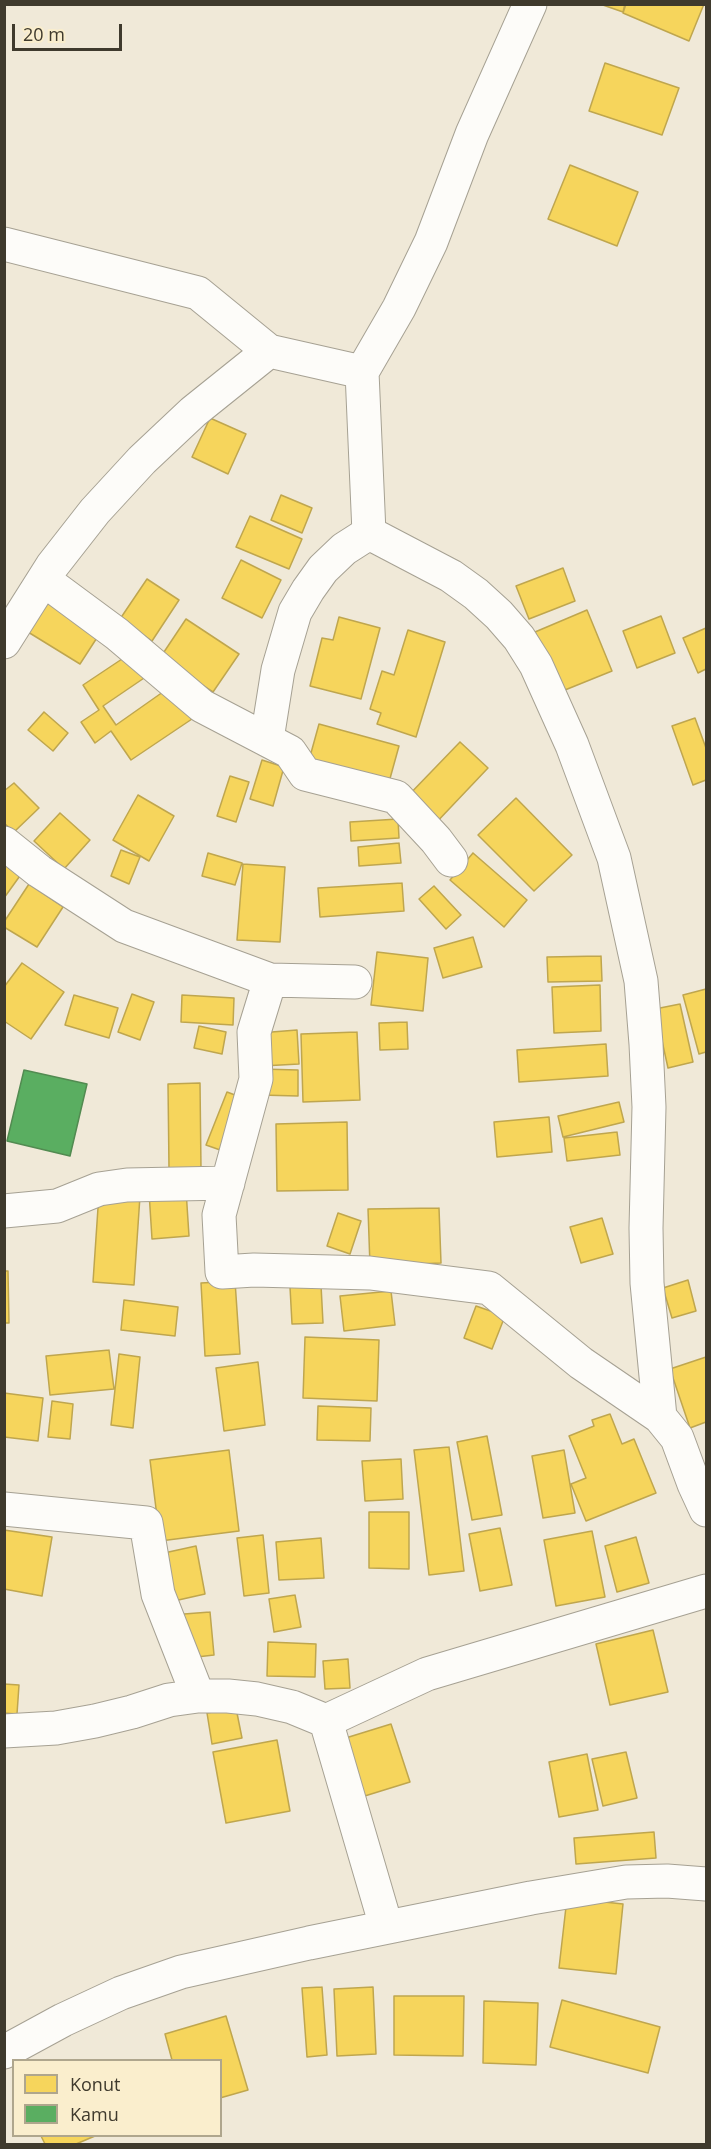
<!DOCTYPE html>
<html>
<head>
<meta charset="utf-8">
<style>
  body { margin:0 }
  #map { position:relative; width:711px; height:2149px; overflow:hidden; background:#f0e9d8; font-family:"Open Sans",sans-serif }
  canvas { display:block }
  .frame { position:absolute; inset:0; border:6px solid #3f3a2d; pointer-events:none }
  .legend { position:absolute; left:12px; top:2059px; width:210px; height:78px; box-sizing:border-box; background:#faeecd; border:2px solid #afa68d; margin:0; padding:8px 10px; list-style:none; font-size:18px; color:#3f3a2d }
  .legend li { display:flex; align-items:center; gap:12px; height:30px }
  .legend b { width:30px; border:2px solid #afa68d }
  .scale { position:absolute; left:12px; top:24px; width:110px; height:27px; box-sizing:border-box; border:3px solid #3f3a2d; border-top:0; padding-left:8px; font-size:18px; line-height:21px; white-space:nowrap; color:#3f3a2d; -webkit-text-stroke:4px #faeecd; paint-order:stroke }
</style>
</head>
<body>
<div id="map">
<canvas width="711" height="2149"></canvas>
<div class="frame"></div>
<ul class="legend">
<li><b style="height:16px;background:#f6d55c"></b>Konut</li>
<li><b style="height:16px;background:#5aae61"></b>Kamu</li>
</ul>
<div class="scale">20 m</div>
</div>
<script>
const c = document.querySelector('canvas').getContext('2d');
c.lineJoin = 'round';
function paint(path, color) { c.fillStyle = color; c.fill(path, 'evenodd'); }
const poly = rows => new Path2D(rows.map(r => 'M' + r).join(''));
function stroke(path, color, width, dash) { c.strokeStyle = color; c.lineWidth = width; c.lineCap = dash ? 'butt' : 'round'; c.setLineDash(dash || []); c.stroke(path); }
const homes = poly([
  [600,4,625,4,623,12,600,4],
  [626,4,704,4,689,41,623,13,626,4],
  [605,63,679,88,662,135,589,111,605,63],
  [570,165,638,192,617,246,548,219,570,165],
  [210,418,246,434,228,474,192,457,210,418],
  [281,495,312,508,302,533,271,520,281,495],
  [250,516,302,539,289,569,236,547,250,516],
  [241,560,281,580,262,618,222,598,241,560],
  [563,568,575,601,529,619,516,586,563,568],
  [147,579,179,600,152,641,120,619,147,579],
  [51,597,102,630,80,664,28,632,51,597],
  [587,610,612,671,560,692,535,632,587,610],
  [661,616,675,653,637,668,623,631,661,616],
  [339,617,380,628,361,699,310,686,322,638,333,640,339,617],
  [186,619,239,654,213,692,160,658,186,619],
  [706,628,706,669,698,673,683,638,706,628],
  [408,630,445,642,416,737,377,724,381,713,370,709,382,671,394,675,408,630],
  [134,651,150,674,103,706,116,725,170,687,192,719,131,760,111,731,95,743,81,722,99,710,83,685,134,651],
  [44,712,68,733,53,751,28,730,44,712],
  [695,718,706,748,706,780,693,785,672,726,695,718],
  [319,724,399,746,386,793,306,771,319,724],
  [460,742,488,768,432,827,404,800,460,742],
  [262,760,284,767,273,806,250,799,262,760],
  [230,776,249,782,236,822,217,816,230,776],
  [14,783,39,808,14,832,4,823,4,791,14,783],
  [138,795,174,816,149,861,113,840,138,795],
  [516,798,572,855,534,891,478,835,516,798],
  [60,813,90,840,64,869,34,841,60,813],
  [398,819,399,838,351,841,350,822,398,819],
  [399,843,401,863,359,866,358,847,399,843],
  [121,850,140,857,129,884,111,876,121,850],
  [208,853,242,863,235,885,202,876,208,853],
  [473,853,527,900,504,927,450,880,473,853],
  [4,860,22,873,4,898,4,860],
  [243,864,285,867,280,942,237,940,243,864],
  [402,883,404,911,320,917,318,888,402,883],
  [29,884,63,907,37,947,4,927,4,922,29,884],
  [434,886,461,915,446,929,419,899,434,886],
  [473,937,482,967,443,978,434,948,473,937],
  [377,952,428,958,423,1011,371,1005,377,952],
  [601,956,602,981,548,982,547,957,601,956],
  [22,963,64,992,31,1039,4,1021,4,987,22,963],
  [600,985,601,1031,554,1033,552,987,600,985],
  [706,989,706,1052,699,1054,683,995,706,989],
  [132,994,154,1002,140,1040,118,1032,132,994],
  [74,995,118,1008,109,1038,65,1025,74,995],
  [182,995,234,998,233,1025,181,1022,182,995],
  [680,1004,693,1062,668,1068,655,1009,680,1004],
  [407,1022,408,1049,380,1050,379,1023,407,1022],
  [199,1026,226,1032,222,1054,194,1048,199,1026],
  [297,1030,299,1064,262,1066,259,1033,297,1030],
  [357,1032,360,1100,303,1102,301,1034,357,1032],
  [606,1044,608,1076,519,1082,517,1050,606,1044],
  [261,1069,298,1070,298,1096,260,1095,261,1069],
  [200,1083,201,1169,169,1169,168,1084,200,1083],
  [227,1092,243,1098,223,1151,206,1145,227,1092],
  [619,1102,624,1122,563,1137,558,1116,619,1102],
  [549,1117,552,1152,497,1157,494,1122,549,1117],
  [347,1122,348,1190,277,1191,276,1124,347,1122],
  [617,1132,620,1155,567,1161,564,1138,617,1132],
  [186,1190,189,1236,152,1239,149,1192,186,1190],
  [99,1193,140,1196,134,1285,93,1282,99,1193],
  [439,1208,441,1263,370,1266,368,1209,439,1208],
  [338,1213,361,1221,350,1254,327,1246,338,1213],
  [602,1218,613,1254,581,1263,570,1227,602,1218],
  [4,1271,8,1271,9,1323,4,1323,4,1271],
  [688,1280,696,1311,672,1318,663,1288,688,1280],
  [235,1281,240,1354,205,1356,201,1283,235,1281],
  [321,1285,323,1323,292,1324,290,1287,321,1285],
  [391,1291,395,1325,344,1331,340,1296,391,1291],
  [124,1300,178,1307,175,1336,121,1330,124,1300],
  [476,1306,505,1316,492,1349,464,1338,476,1306],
  [305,1337,379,1340,377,1401,303,1398,305,1337],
  [109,1350,114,1389,50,1395,46,1356,109,1350],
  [119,1354,140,1357,133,1428,111,1425,119,1354],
  [706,1357,706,1422,690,1428,670,1369,706,1357],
  [258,1362,265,1425,224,1431,216,1368,258,1362],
  [4,1393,43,1398,38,1441,4,1437,4,1393],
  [52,1401,73,1404,70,1439,48,1437,52,1401],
  [318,1406,371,1408,370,1441,317,1440,318,1406],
  [610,1414,622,1444,634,1439,656,1493,586,1521,571,1484,586,1478,569,1436,594,1426,592,1420,610,1414],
  [487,1436,502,1515,472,1520,457,1442,487,1436],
  [449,1447,464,1571,429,1575,414,1450,449,1447],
  [229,1450,239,1531,160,1541,150,1460,229,1450],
  [564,1450,575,1513,543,1518,532,1456,564,1450],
  [401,1459,403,1499,365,1501,362,1461,401,1459],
  [369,1512,409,1512,409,1569,369,1568,369,1512],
  [500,1528,512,1585,480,1591,469,1534,500,1528],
  [4,1530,52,1537,42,1596,4,1589,4,1530],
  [592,1531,605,1597,556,1606,544,1540,592,1531],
  [263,1535,269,1593,244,1596,237,1538,263,1535],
  [636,1537,649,1583,617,1592,605,1546,636,1537],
  [321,1538,324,1578,279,1580,276,1542,321,1538],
  [196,1546,205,1594,174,1601,164,1553,196,1546],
  [295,1595,301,1627,274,1632,269,1599,295,1595],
  [210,1612,214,1655,188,1658,184,1614,210,1612],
  [653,1630,668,1692,610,1705,596,1644,653,1630],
  [268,1642,316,1644,315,1677,267,1676,268,1642],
  [348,1659,350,1688,325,1689,323,1661,348,1659],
  [4,1684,19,1685,17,1714,4,1713,4,1684],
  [236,1708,242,1738,212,1744,207,1713,236,1708],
  [391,1724,410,1782,355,1799,336,1741,391,1724],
  [277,1740,290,1811,226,1823,213,1752,277,1740],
  [626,1752,637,1798,603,1806,592,1759,626,1752],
  [587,1754,598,1810,559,1817,549,1762,587,1754],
  [654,1832,656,1858,576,1864,574,1838,654,1832],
  [567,1898,623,1904,616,1974,559,1968,567,1898],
  [322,1987,327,2055,307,2057,302,1988,322,1987],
  [373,1987,376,2054,337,2056,334,1989,373,1987],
  [394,1996,464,1996,463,2056,394,2055,394,1996],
  [562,2000,660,2027,648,2073,550,2047,562,2000],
  [484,2001,538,2003,536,2065,483,2063,484,2001],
  [226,2016,248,2090,220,2098,220,2060,172,2060,165,2034,226,2016],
  [41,2136,95,2136,76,2144,45,2144,41,2136]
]);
const public = poly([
  [24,1070,87,1084,70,1156,7,1141,24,1070]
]);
const minor = poly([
  [4,244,198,293,269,351],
  [369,533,451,576,476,594,499,615,519,638,536,665,572,745,614,858,641,981,646,1044,649,1107,646,1228,647,1283,660,1417,677,1438,694,1484,706,1510],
  [369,533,362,372,399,308,431,242,472,134,530,4],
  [44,580,117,634,202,706,290,752,305,774,396,797,436,840,451,860],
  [4,642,52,566,95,511,142,460,193,412,269,351,362,372],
  [267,739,278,670,295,612,308,590,323,569,344,549,369,533],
  [4,843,39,871,124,926,270,980,355,982],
  [270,980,254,1032,256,1079,219,1215,222,1272,254,1270,370,1273,489,1288,581,1363,660,1417],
  [4,1211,57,1206,99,1189,127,1185,228,1183],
  [4,1509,146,1523,158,1594,198,1696],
  [326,1721,386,1926],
  [4,1731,56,1728,95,1721,132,1712,169,1700,198,1696,228,1696,257,1699,292,1707,326,1721,427,1674,706,1591],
  [4,2052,63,2020,121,1993,181,1972,309,1943,531,1898,626,1882,667,1881,706,1884]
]);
paint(homes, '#f6d55c');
stroke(homes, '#bfa64e', 1.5);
paint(public, '#5aae61');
stroke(public, '#528b51', 1.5);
stroke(minor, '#a6a193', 35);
stroke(minor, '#fdfcf9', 33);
</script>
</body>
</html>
